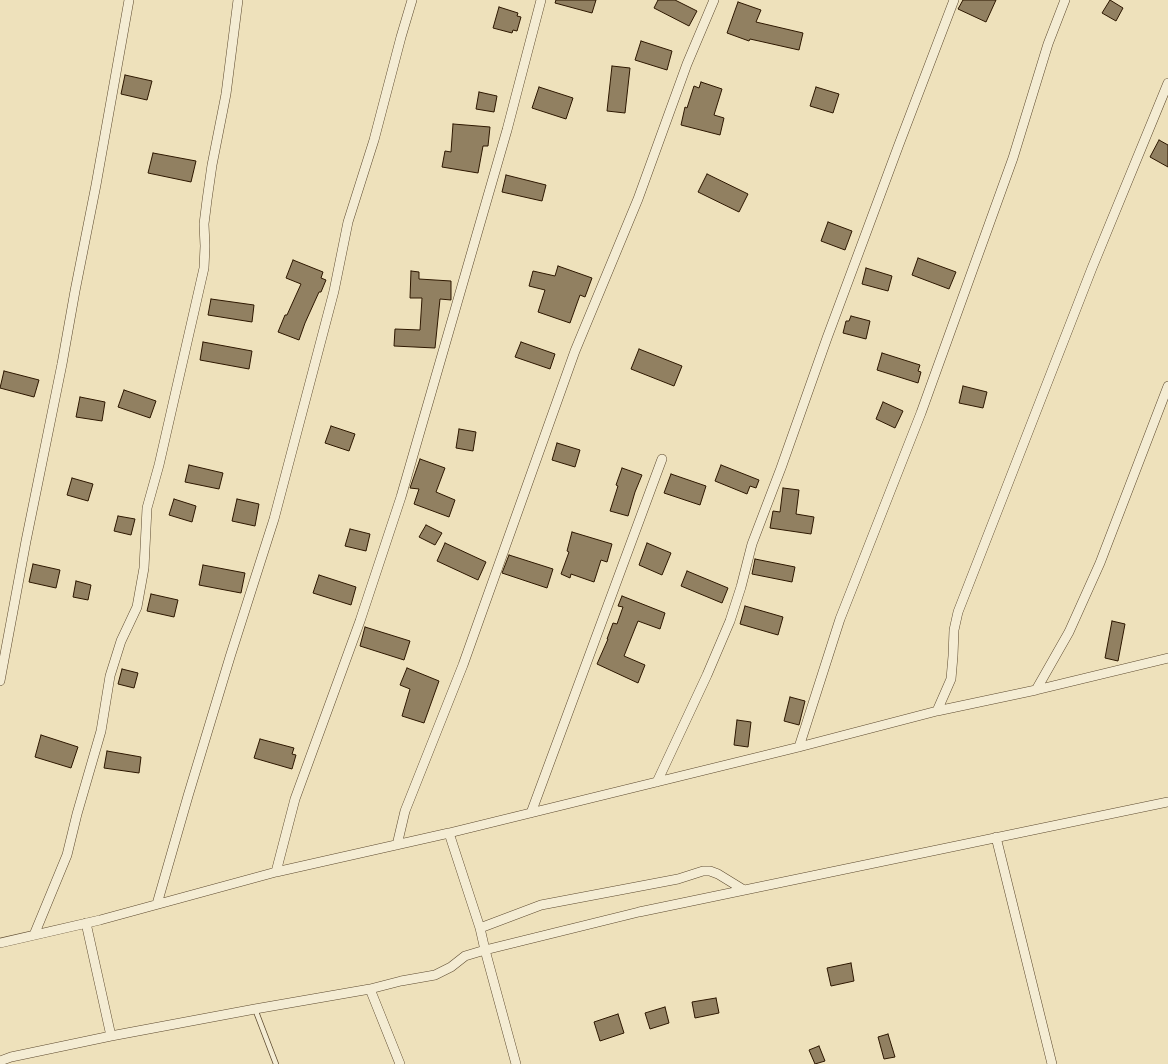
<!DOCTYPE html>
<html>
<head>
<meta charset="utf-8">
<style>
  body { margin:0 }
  canvas { display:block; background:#eee1bb }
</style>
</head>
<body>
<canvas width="1168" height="1064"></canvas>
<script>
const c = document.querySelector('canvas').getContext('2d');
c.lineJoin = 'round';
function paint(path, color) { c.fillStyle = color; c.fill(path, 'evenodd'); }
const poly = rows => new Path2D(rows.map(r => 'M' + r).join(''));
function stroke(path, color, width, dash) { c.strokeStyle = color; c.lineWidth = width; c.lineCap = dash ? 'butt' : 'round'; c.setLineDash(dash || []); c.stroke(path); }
const building = poly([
  [556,0,596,0,592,13,555,3,556,0],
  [658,0,675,0,697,11,689,26,654,8,658,0],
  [963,0,996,0,986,22,958,9,963,0],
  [1110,0,1123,8,1116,21,1102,13,1110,0],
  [738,2,761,10,756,22,803,33,799,50,750,39,749,41,727,33,738,2],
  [499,7,518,13,517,16,521,17,517,31,513,30,512,33,493,28,499,7],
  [641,41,672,51,667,70,635,60,641,41],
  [612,66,630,68,625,113,607,111,612,66],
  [125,75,152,81,147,100,121,94,125,75],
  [701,82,722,89,714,115,724,118,720,135,681,125,685,107,687,108,694,86,699,88,701,82],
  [539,87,573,98,566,119,532,108,539,87],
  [816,87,839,94,833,113,810,106,816,87],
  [479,92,497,96,494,112,476,109,479,92],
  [453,124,490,127,488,146,483,146,478,173,442,167,445,151,451,152,453,124],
  [1159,140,1168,145,1168,167,1150,157,1159,140],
  [153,153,196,161,191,182,148,173,153,153],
  [707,174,748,194,739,212,698,192,707,174],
  [506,175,546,185,542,201,502,192,506,175],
  [828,222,852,231,845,250,821,241,828,222],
  [918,258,956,272,949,289,912,275,918,258],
  [293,260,323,272,321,278,326,280,321,292,319,292,305,323,299,340,278,332,285,315,287,315,301,284,286,278,293,260],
  [558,266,592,278,585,297,580,295,570,323,538,312,545,290,529,286,533,271,555,276,558,266],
  [866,268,892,276,888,291,862,284,866,268],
  [411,271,419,272,419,279,451,281,451,300,440,299,435,348,394,346,395,329,420,330,422,298,410,298,411,271],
  [211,299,254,305,252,322,208,315,211,299],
  [851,316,870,321,866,339,843,333,846,321,849,321,851,316],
  [203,342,252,351,249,369,200,360,203,342],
  [521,342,555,354,550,369,515,357,521,342],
  [639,349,682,366,674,386,631,369,639,349],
  [882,353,920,365,918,371,921,372,918,383,877,370,882,353],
  [4,371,39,380,34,397,0,388,4,371],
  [963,386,987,392,983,408,959,403,963,386],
  [124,390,156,401,150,418,118,407,124,390],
  [80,397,105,402,102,421,76,417,80,397],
  [883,402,903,411,895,428,876,419,883,402],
  [331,426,355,434,349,451,325,443,331,426],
  [459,429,476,432,473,451,456,448,459,429],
  [557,443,580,450,575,467,552,460,557,443],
  [420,459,445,468,436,492,455,500,449,517,414,504,419,489,410,488,420,459],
  [189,465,223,473,219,489,185,482,189,465],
  [721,465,759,480,756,488,750,486,747,494,715,481,721,465],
  [622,468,642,475,635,492,628,516,610,511,618,486,616,485,622,468],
  [671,474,706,486,700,505,664,493,671,474],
  [72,478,93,484,88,501,67,495,72,478],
  [783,488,799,490,796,514,814,517,811,534,770,528,773,511,780,512,783,488],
  [174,499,196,506,192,522,169,515,174,499],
  [237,499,259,504,255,526,232,521,237,499],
  [118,516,135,519,131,535,114,531,118,516],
  [426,525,442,533,435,545,419,537,426,525],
  [350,529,370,534,366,551,345,546,350,529],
  [572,532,612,544,607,562,601,560,594,582,571,574,570,578,561,574,569,552,567,551,572,532],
  [445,543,486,562,478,580,437,561,445,543],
  [647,543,671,553,662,575,639,565,647,543],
  [509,555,553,569,547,588,502,573,509,555],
  [755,559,795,567,792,582,752,574,755,559],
  [33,564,60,570,56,588,29,582,33,564],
  [203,565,245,573,241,593,199,585,203,565],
  [687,571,728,588,722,603,681,586,687,571],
  [319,575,356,587,351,605,313,593,319,575],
  [76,581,91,585,88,600,73,597,76,581],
  [151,594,178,600,174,617,147,611,151,594],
  [622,596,665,613,660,629,638,621,624,656,645,665,638,683,597,664,608,639,607,639,613,623,617,624,623,607,618,606,622,596],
  [745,606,783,617,778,635,740,624,745,606],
  [1112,621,1125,624,1118,661,1105,658,1112,621],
  [365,627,410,641,404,660,360,646,365,627],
  [407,668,439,681,424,723,402,716,410,689,400,685,407,668],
  [122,669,138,673,134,688,118,684,122,669],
  [790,697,805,701,799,725,784,721,790,697],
  [737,720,751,722,748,747,734,745,737,720],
  [41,735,78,747,71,768,35,757,41,735],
  [260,739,294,748,292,754,296,755,292,769,254,758,260,739],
  [107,751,141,757,139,773,104,768,107,751],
  [851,963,854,981,831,986,827,968,851,963],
  [716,998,719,1013,695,1018,692,1002,716,998],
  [665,1007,669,1023,650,1029,645,1013,665,1007],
  [618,1014,624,1033,600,1041,594,1022,618,1014],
  [888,1034,895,1057,884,1059,878,1037,888,1034],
  [819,1046,825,1061,815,1064,809,1050,819,1046]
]);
const lane = poly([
  [255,1009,276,1064]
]);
const street = poly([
  [0,681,26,541,62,364,75,291,96,185,129,0],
  [1036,690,1069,632,1100,563,1168,386],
  [937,711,951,679,953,656,954,630,958,612,1092,268,1168,83],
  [799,747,840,619,921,413,1013,158,1048,44,1065,0],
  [657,782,707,675,730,621,741,587,752,544,781,468,827,338,898,147,954,0],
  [531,813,662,459],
  [449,833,799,747,937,711,1036,690,1168,658],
  [996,837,1052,1064],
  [397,845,405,811,463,665,575,351,638,199,687,64,714,0],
  [276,872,295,799,360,621,401,497,507,130,541,0],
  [157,904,188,796,230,657,274,519,334,291,348,222,374,140,401,37,412,0],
  [86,923,111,1036],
  [480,928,541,905,678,879,703,871,710,871,718,874,744,890],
  [34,935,67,855,77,814,101,731,110,676,121,641,137,607,144,568,147,508,159,465,204,268,205,246,204,224,207,200,212,165,226,94,238,0],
  [0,943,100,920,276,872,449,833,480,928,485,950,516,1064],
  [370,989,400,1064],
  [0,1061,11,1057,111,1036,255,1009,370,989,401,981,435,975,451,967,465,956,485,950,639,912,1168,802]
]);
paint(building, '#918061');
stroke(building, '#2d1700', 1);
stroke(lane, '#5d4a2f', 6);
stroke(street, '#5d4a2f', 10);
stroke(lane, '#f4ecd3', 4.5);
stroke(street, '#f4ecd3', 9);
</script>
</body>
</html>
